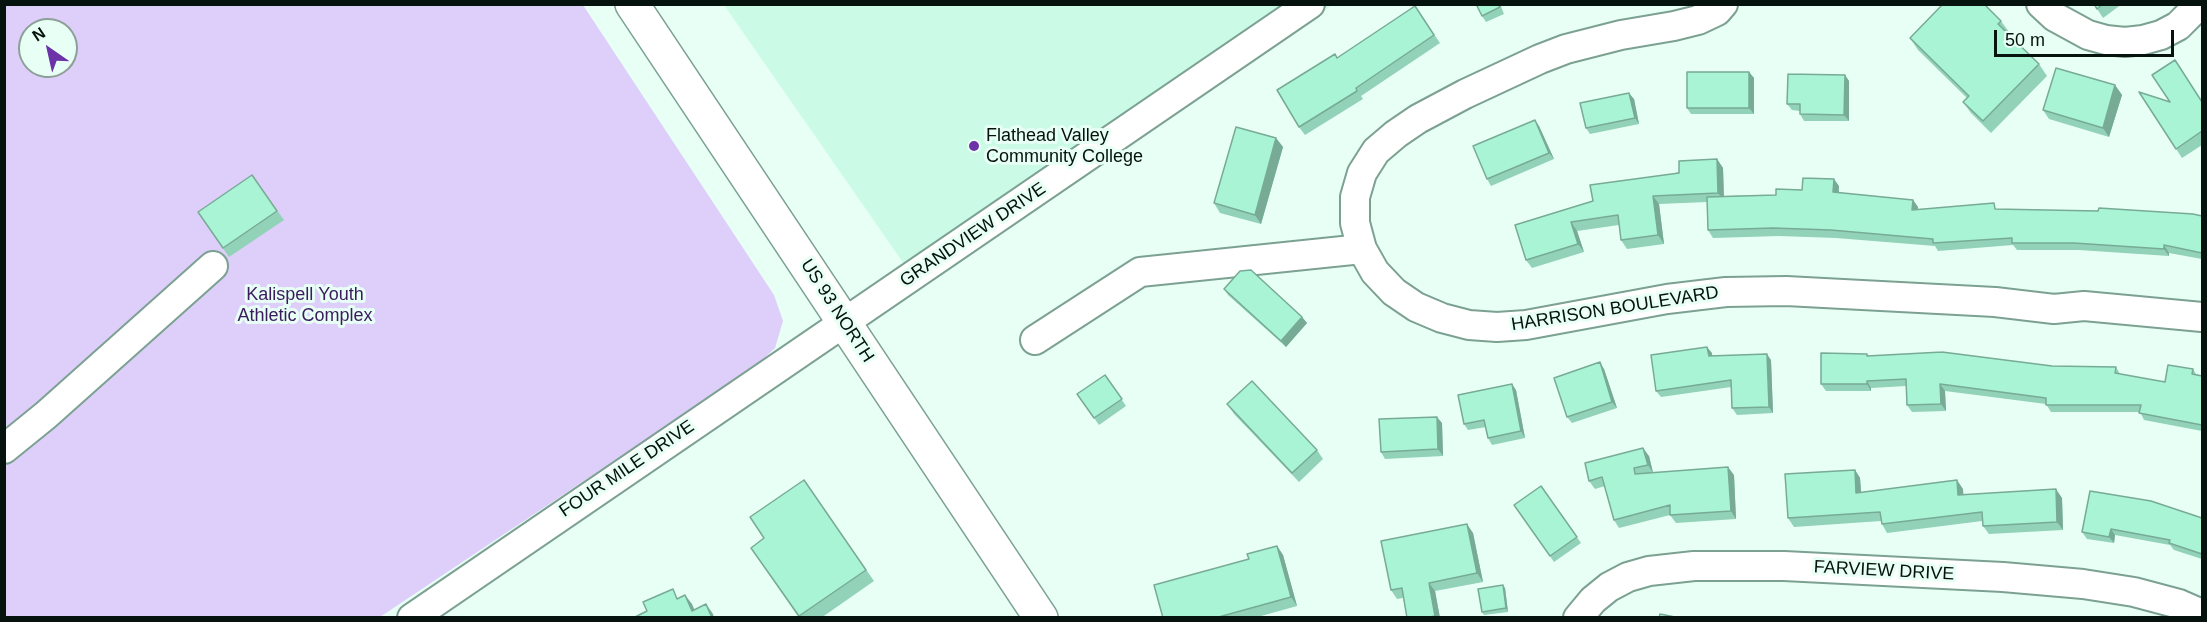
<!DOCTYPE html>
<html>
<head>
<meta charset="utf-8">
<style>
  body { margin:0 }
  #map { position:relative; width:2207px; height:622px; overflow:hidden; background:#e8fff5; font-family:Helvetica,sans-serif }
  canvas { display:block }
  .frame { position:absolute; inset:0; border:6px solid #05120d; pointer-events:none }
  .north { position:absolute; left:18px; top:18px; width:60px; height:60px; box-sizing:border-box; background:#e8fff5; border:2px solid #8da098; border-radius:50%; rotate:326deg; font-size:16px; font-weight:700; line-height:24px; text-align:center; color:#05120d }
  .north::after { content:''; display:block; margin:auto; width:21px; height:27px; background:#6c32a8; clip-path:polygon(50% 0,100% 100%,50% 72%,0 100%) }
  .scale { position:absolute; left:1994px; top:30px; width:180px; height:27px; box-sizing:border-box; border:3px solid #05120d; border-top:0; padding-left:8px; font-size:18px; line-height:21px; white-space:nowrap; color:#05120d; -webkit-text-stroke:4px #e8fff5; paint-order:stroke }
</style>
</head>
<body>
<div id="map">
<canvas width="2207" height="622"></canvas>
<div class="frame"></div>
<div class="north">N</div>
<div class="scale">50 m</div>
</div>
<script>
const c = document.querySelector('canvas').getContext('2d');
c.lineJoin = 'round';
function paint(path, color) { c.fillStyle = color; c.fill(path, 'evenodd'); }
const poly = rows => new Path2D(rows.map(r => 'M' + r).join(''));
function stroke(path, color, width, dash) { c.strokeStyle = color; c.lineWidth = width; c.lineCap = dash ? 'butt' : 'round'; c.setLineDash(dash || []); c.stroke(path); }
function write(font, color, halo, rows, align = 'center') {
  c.font = font + ' Helvetica,sans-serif'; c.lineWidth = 6; c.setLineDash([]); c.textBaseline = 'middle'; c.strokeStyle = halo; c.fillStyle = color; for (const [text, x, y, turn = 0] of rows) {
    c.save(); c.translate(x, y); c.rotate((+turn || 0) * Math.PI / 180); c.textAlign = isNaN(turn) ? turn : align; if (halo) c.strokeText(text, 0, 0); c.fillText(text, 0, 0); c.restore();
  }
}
const built = poly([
  [724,5,1332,5,920,287]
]);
const green = poly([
  [4,5,583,5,774,295,783,321,775,348,756,366,380,617,5,617],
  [30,30,66,30,66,66,30,66]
]);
const minor = poly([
  [1723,4,1717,11,1698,20,1674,26,1621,35,1566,49,1540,59,1465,94,1418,119,1396,134,1376,151,1362,173,1355,197,1355,223,1362,249,1375,272,1394,292,1416,307,1442,318,1469,325,1497,327,1526,325,1667,299,1726,292,1786,291,1995,302,2054,309,2084,306,2202,317],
  [2041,4,2055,17,2088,35,2106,40,2125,42,2143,40,2161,35,2178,26,2200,4],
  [1035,340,1140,272,1362,249],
  [4,449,46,415,213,266],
  [412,618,1310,4],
  [1578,618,1593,600,1609,587,1628,577,1649,571,1694,566,1784,566,2003,577,2083,584,2134,592,2179,604,2202,614]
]);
const major = poly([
  [632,4,1041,618]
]);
const wall = poly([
  [1500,4,1504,14,1486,22,1482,16],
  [2094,4,2122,4,2103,18],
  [1415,6,1440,43,1361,96,1363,99,1305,135,1299,127,1338,58],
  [2001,21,2009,32,2008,34,2039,64,2047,76,1991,133,1971,113,1963,102,1967,98,1918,50,1910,38],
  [1749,72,1754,78,1754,114,1691,114,1687,108],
  [1845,75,1849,81,1849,121,1804,121,1800,114,1800,111,1792,110,1787,104],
  [2115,85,2122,95,2109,137,2049,119,2043,110],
  [2139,92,2170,102,2202,101,2202,145,2182,158],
  [1634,99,1639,124,1590,134,1586,128],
  [1539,126,1554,159,1491,186,1487,179],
  [1276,138,1283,147,1261,224,1220,213,1214,203],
  [1717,159,1723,168,1724,196,1776,195,1802,190,1839,186,1839,193,1913,200,1918,207,1918,209,1998,209,2202,216,2202,259,2169,253,2169,256,2079,250,2017,250,2013,245,1938,251,1935,246,1836,238,1779,236,1713,238,1708,230,1707,202,1659,204,1664,244,1627,249,1621,240,1619,225,1577,231,1584,252,1532,268,1526,260,1593,201],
  [252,175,284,220,229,257,198,212],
  [1224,289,1302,317,1307,323,1286,347,1228,295],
  [1712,353,1712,356,1771,360,1773,413,1737,415,1732,408,1731,387,1661,397,1656,391],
  [1867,354,1868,356,2052,366,2116,367,2120,374,2165,382,2193,369,2196,374,2202,376,2202,431,2144,420,2140,412,2051,412,2046,404,1945,391,1946,411,1912,412,1907,405,1906,386,1871,388,1871,391,1826,391,1821,384],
  [1604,369,1617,408,1572,423,1567,417],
  [1105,375,1126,406,1099,425,1077,394],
  [1516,390,1525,438,1492,445,1488,438,1486,427,1468,430,1464,424],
  [1227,404,1317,450,1323,459,1299,482,1234,414],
  [1442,423,1443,456,1385,459,1381,452],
  [1649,456,1653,472,1734,475,1736,519,1676,523,1670,515,1619,528,1614,520,1605,486,1595,489,1589,481],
  [1855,470,1860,478,1861,493,1963,489,1963,495,2062,498,2063,530,1989,534,1983,526,1982,521,1887,533,1882,524,1881,521,1794,527,1788,518],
  [804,480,874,581,821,618,799,618,751,548,764,538],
  [1541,486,1581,543,1554,562,1514,505],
  [2202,518,2202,559,2174,550,2170,545,2115,535,2114,543,2087,539,2082,532],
  [1473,533,1483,582,1435,591,1440,618,1407,618,1403,598,1397,599,1391,590],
  [1277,546,1283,555,1297,606,1254,618,1163,618,1249,559],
  [1505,588,1508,612,1484,615,1482,612]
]);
const shadedWall = poly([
  [1749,72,1754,78,1754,114,1749,108],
  [1845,75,1849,81,1849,121,1844,115],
  [2115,85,2122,95,2109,137,2103,128],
  [1629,93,1634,99,1639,124,1635,118],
  [1535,120,1539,126,1554,159,1549,153],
  [1276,138,1283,147,1261,224,1255,215],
  [1717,159,1723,168,1724,201,1718,193],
  [1834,179,1839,186,1838,200,1833,192],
  [1653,196,1659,204,1664,244,1658,235],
  [1913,200,1918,207,1917,217,1912,210],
  [1571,222,1577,231,1584,252,1578,244],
  [2164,245,2169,253,2169,256,2164,249],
  [1302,317,1307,323,1286,347,1281,341],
  [1707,347,1712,353,1713,363,1709,356],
  [1767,354,1771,360,1773,413,1769,407],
  [1600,362,1604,369,1617,408,1612,402],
  [1867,381,1871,388,1871,391,1867,384],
  [1512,384,1516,390,1525,438,1521,431],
  [1940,384,1945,391,1946,411,1941,404],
  [1437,417,1442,423,1443,456,1438,449],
  [1643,448,1649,456,1653,473,1648,465],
  [1728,467,1734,475,1736,519,1731,511],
  [1855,470,1860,478,1862,502,1856,493],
  [1957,480,1963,489,1964,503,1958,495],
  [2056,489,2062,498,2063,530,2057,522],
  [1467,524,1473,533,1483,582,1477,573],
  [2111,529,2115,535,2114,543,2109,537],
  [1277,546,1283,555,1297,606,1291,597],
  [1429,583,1435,591,1440,618,1436,618,1435,616],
  [1503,585,1505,588,1508,612,1506,608],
  [685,595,692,604,698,618,692,611],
  [706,604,713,614,714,618,712,618]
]);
const building = poly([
  [1476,4,1498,4,1500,7,1482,16,1476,4],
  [1943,4,1984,4,2001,21,1998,24,2039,64,1983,121,1963,102,1969,96,1910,38,1943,4],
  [2094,4,2103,4,2097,9,2094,4],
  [1415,6,1434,35,1356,88,1357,91,1299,127,1277,90,1335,54,1337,58,1415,6],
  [2175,60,2202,102,2202,131,2176,149,2139,92,2170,102,2152,75,2175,60],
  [2056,68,2115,85,2103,128,2043,110,2056,68],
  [1687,72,1749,72,1749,108,1687,108,1687,72],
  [1788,74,1845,75,1844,115,1800,114,1800,104,1787,104,1788,74],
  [1629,93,1635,118,1586,128,1580,103,1629,93],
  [1535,120,1549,153,1487,179,1473,146,1535,120],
  [1236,127,1276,138,1255,215,1214,203,1236,127],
  [1717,159,1718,193,1653,196,1658,235,1621,240,1618,215,1571,222,1578,244,1526,260,1515,225,1593,201,1590,185,1679,173,1679,161,1717,159],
  [252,175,277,211,223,248,198,212,252,175],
  [1803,178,1834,179,1833,192,1913,200,1912,210,1994,203,1995,209,2098,211,2099,208,2193,214,2202,216,2202,253,2164,245,2164,249,2074,243,2012,243,2012,238,1933,243,1933,239,1831,230,1773,228,1708,230,1707,197,1776,195,1776,189,1802,190,1803,178],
  [1251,270,1302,317,1281,341,1224,289,1240,271,1251,270],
  [1707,347,1709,356,1767,354,1769,407,1732,408,1731,380,1656,391,1651,355,1707,347],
  [1942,352,2052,366,2116,367,2115,373,2165,382,2168,365,2193,369,2192,374,2202,376,2202,425,2139,413,2141,405,2046,405,2046,398,1940,384,1941,404,1907,405,1906,379,1867,381,1867,384,1821,384,1821,353,1867,354,1867,356,1942,352],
  [1600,362,1612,402,1567,417,1554,378,1600,362],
  [1105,375,1122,399,1094,418,1077,394,1105,375],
  [1252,381,1317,450,1292,473,1227,404,1252,381],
  [1512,384,1521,431,1488,438,1484,420,1464,424,1458,395,1512,384],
  [1437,417,1438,449,1381,452,1379,419,1437,417],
  [1643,448,1648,465,1634,468,1635,474,1728,467,1731,511,1670,515,1670,505,1614,520,1602,477,1589,481,1585,463,1643,448],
  [1855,470,1856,493,1957,480,1958,495,2056,489,2057,522,1983,526,1982,512,1882,524,1880,512,1788,518,1785,474,1855,470],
  [804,480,866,570,799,616,751,548,764,538,750,517,804,480],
  [1541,486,1577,537,1550,556,1514,505,1541,486],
  [2090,491,2151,501,2202,518,2202,554,2169,543,2170,540,2111,529,2109,537,2082,532,2090,491],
  [1467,524,1477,573,1429,583,1435,616,1425,618,1407,618,1402,588,1391,590,1381,541,1467,524],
  [1277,546,1291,597,1215,618,1163,618,1154,585,1249,559,1247,554,1277,546],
  [1503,585,1506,608,1482,612,1478,589,1503,585],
  [673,589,677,599,685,595,692,611,706,604,712,618,633,618,647,611,643,602,673,589],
  [1660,614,1680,618,1659,618,1660,614]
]);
const markers = [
  [974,146,6,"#6c32a8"]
];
const poiNames = [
  ["Flathead Valley",986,136],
  ["Community College",986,157]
];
const streetNames = [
  ["GRANDVIEW DRIVE",973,235,-34],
  ["HARRISON BOULEVARD",1615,309,-9],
  ["US 93 NORTH",837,311,57],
  ["FOUR MILE DRIVE",627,469,-34],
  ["FARVIEW DRIVE",1884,571,3]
];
const parkNames = [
  ["Kalispell Youth",305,295],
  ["Athletic Complex",305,316]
];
paint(built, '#cbfbe7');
paint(green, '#decefa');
stroke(minor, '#7ca192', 32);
stroke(major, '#7ca192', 36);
stroke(minor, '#fff', 28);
stroke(major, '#fff', 33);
paint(wall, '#92d2b8');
paint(shadedWall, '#77ab96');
paint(building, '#aaf4d6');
stroke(building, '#77ab96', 1.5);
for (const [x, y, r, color] of markers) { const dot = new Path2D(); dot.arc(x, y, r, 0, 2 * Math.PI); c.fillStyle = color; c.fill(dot); stroke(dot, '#e8fff5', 2); }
write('18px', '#05120d', '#e8fff5', poiNames, 'left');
write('18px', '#05120d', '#e8fff5', streetNames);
write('18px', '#3b1b5e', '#e8fff5', parkNames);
</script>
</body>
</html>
